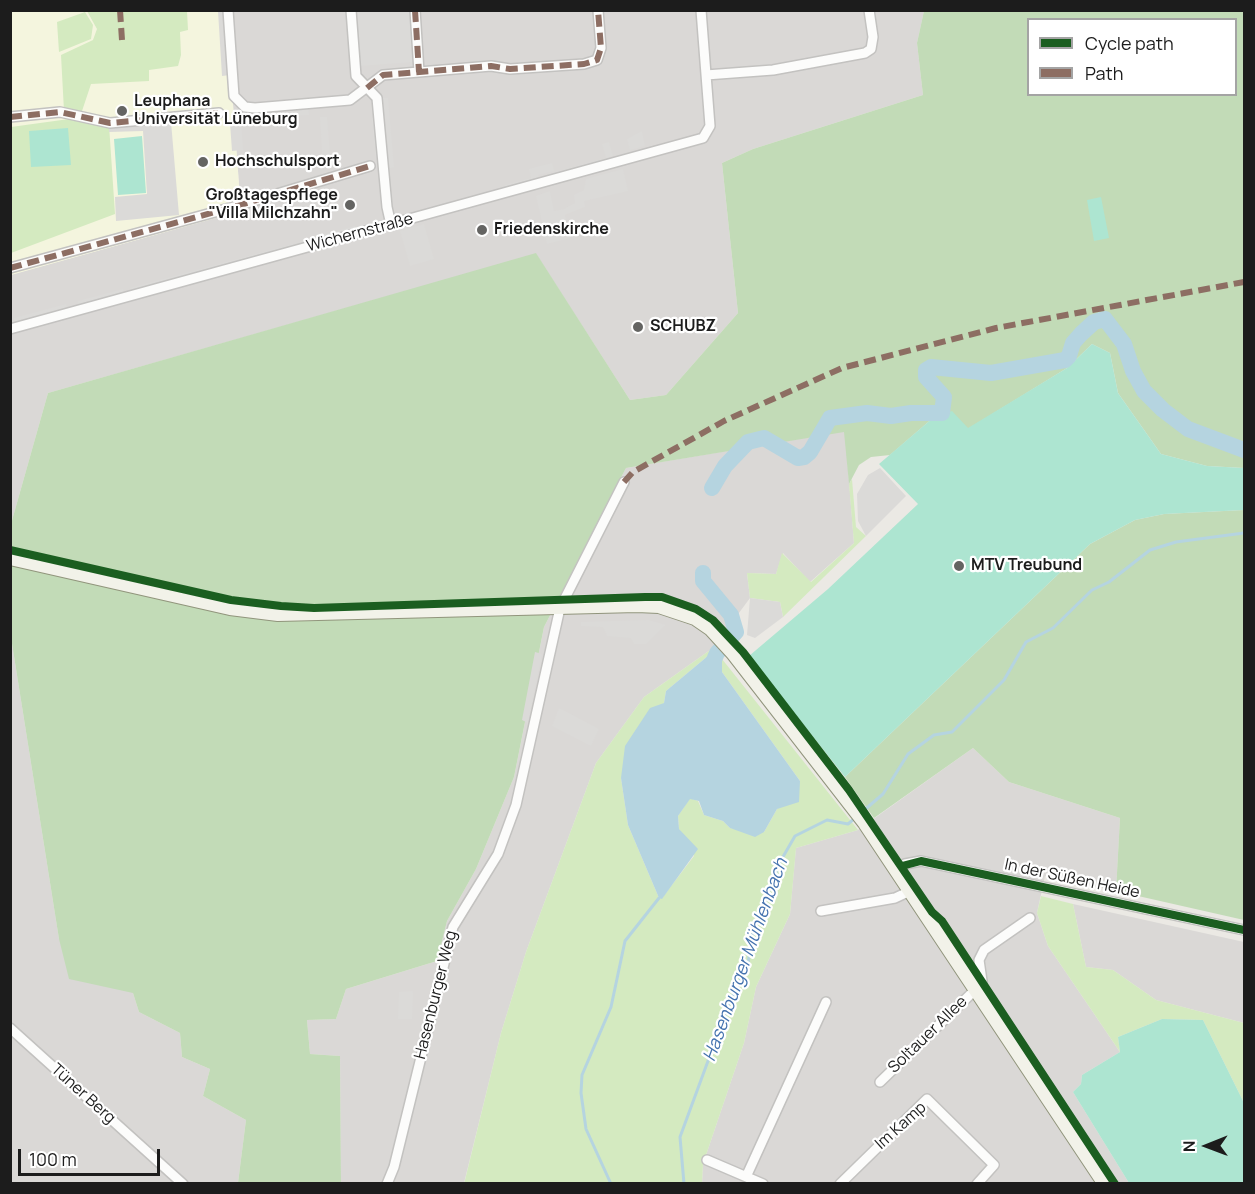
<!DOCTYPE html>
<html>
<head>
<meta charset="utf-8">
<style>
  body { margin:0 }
  #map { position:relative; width:1255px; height:1194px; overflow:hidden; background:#ebe9e4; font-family:Manrope,sans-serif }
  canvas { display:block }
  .frame { position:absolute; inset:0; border:12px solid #1c1c1c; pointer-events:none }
  .legend { position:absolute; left:1027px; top:18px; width:210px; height:78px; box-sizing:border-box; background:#fff; border:2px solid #a4a4a4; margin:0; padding:8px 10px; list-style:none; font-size:18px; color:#1c1c1c }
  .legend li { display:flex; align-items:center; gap:12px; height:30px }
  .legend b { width:30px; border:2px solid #a4a4a4 }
  .north { position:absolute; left:1177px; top:1116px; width:60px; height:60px; -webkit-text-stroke:4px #fff; paint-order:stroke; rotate:269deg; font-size:16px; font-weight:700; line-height:24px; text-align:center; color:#1c1c1c }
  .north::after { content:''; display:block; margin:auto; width:21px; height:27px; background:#1c1c1c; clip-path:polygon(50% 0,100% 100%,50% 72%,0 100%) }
  .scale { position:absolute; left:18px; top:1149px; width:142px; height:27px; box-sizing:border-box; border:3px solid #1c1c1c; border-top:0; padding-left:8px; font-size:18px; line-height:21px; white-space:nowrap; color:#1c1c1c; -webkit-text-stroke:4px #fff; paint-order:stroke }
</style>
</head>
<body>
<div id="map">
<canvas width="1255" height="1194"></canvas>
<div class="frame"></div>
<ul class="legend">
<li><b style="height:8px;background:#1b5e20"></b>Cycle path</li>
<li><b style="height:8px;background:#8d6e63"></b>Path</li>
</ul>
<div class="north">N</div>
<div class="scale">100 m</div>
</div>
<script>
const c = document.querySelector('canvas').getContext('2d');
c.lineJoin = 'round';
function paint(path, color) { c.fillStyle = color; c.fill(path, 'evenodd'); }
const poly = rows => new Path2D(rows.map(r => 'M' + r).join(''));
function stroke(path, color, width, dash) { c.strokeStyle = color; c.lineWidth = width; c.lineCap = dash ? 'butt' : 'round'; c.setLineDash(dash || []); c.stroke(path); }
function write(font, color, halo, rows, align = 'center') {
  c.font = font + ' Manrope,sans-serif'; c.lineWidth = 4.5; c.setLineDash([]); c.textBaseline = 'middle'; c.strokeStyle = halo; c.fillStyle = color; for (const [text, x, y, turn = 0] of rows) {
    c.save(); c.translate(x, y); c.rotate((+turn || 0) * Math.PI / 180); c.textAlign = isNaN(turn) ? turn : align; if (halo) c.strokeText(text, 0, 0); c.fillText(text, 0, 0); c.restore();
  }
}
const residential = poly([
  [226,11,924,11,917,43,923,95,753,149,722,163,738,313,666,395,630,400,536,254,48,393,11,524,10,275,241,211],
  [845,431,854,543,810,582,783,553,776,574,747,573,750,598,713,648,644,697,596,763,526,952,501,1033,464,1183,341,1183,340,1056,310,1054,307,1020,336,1019,346,989,437,961,447,921,476,869,514,777,544,627,626,468],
  [10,631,59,939,133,993,139,1012,180,1033,182,1057,210,1069,203,1096,246,1120,238,1183,11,1183],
  [973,748,1009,782,1120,818,1116,891,1045,876,1037,913,1048,946,1120,1052,1082,1075,1081,1084,1073,1092,1129,1183,702,1184,703,1164,744,1043,756,987,790,914,796,848,858,830],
  [1073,904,1244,942,1244,1023,1156,1000,1113,970,1086,967]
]);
const education = poly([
  [11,11,226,11,241,211,11,275]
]);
const grass = poly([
  [87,11,187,11,188,30,180,32,181,55,178,66,149,70,149,81,91,84,82,111,64,111,61,55,93,40,97,29],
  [85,12,93,25,91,39,59,52,57,22],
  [69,119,109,125,115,214,11,253,11,127],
  [852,479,856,527,866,536,783,617,780,602,750,598,747,573,776,574,782,553,811,582,854,543,849,484],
  [713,648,715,650,666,691,664,703,621,778,628,825,659,898,662,898,694,856,679,829,678,816,690,798,698,801,704,815,723,821,730,828,764,832,777,809,800,781,722,672,722,659,858,830,796,848,790,914,756,987,744,1043,703,1164,702,1183,464,1184,501,1033,526,952,596,763,644,697],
  [1041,896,1073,904,1086,967,1113,970,1156,1000,1244,1023,1244,1103,1203,1020,1162,1019,1118,1037,1120,1052,1048,946,1037,913]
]);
const forest = poly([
  [924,11,1244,11,1244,468,1207,466,1161,454,1118,393,1110,353,1092,344,1067,368,968,429,934,417,890,455,871,457,859,465,849,484,844,432,626,468,544,627,514,777,476,869,447,921,437,961,346,989,336,1019,307,1020,310,1054,340,1056,341,1183,238,1183,246,1120,203,1096,210,1069,182,1057,180,1033,139,1012,133,993,69,979,59,939,10,631,11,524,48,393,536,253,630,400,666,395,738,313,722,163,753,149,923,95,917,43],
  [1028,20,1236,20,1236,94,1028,94],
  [1244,510,1244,920,1116,891,1120,818,1009,782,973,748,874,818,845,777,1090,544,1135,520,1164,514]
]);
const pitch = poly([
  [68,128,71,165,31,167,29,131],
  [142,136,146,193,118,195,114,139],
  [1101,197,1109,238,1094,241,1087,200],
  [1092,344,1110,353,1118,393,1161,454,1207,466,1244,468,1244,510,1164,514,1135,520,1090,544,845,777,749,656,828,589,918,504,879,464,934,417,952,411,968,428,1067,368],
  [1162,1019,1203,1020,1244,1103,1244,1183,1129,1183,1073,1092,1081,1084,1082,1075,1120,1052,1118,1037]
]);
const parking = poly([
  [218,11,225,11,230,75,222,76],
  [356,11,410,11,413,62,360,66],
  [377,98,388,98,394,167,383,170,384,174,377,170,372,118,378,114],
  [308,103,309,115,261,117,260,107],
  [320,117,327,117,331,167,323,168],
  [171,122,179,215,116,221,115,197,147,194,143,131,109,132,109,125],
  [241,122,243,150,232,151,230,123],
  [642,131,645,146,630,150,627,139],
  [609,142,613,156,606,158,607,161,549,177,548,174,606,158,602,144],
  [552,163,554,171,538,175,539,179,504,189,505,185,531,178,529,169],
  [623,169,628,191,584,201,585,207,565,215,570,238,547,244,536,196,550,191,554,211,564,209,575,203,574,195,584,190,586,179],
  [424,224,434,259,410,266,400,231],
  [355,226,356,229,301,244,300,241],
  [293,244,294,247,131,291,130,288],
  [123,289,124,292,79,305,78,301],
  [66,304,67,308,15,322,14,318],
  [880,468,906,496,866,536,858,521,857,494,868,475],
  [750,598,780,602,783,617,755,638,747,635],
  [648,620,666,625,646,644,634,644,631,638,607,636,603,627,581,626,581,622],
  [535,652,542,654,528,723,522,720],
  [559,708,599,729,591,746,552,726],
  [413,991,412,1019,398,1019,399,992]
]);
const water = poly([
  [715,650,722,659,722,672,800,781,799,802,777,809,764,832,755,837,730,828,723,821,704,815,699,801,690,799,678,816,679,829,698,849,662,899,659,898,628,825,621,778,625,746,650,708,664,703,666,691]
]);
const stream = poly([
  [862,812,883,794,908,754,934,735,952,732,1004,680,1026,642,1053,628,1092,590,1109,582,1150,550,1176,542,1244,533],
  [611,1184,586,1129,581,1093,582,1075,611,1007,625,941,659,898],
  [684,1184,680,1137,729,1004,748,964,752,935,780,862,795,836,827,820,848,824,855,818]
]);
const river = poly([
  [712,488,725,466,748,442,764,438,798,458,804,457,810,452,830,418,867,413,891,416,911,413,942,413,944,397,926,377,926,370,931,367,991,373,1065,360,1069,356,1073,343,1081,334,1094,322,1105,319,1124,344,1133,371,1144,391,1163,410,1188,429,1244,450],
  [703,573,703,581,731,615,736,632,717,653,709,672]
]);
const street = poly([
  [228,10,234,96,245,107,255,108,350,100,383,75,491,66,510,69,584,64,597,60,601,48,598,10],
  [351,10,356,76,377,98,387,207,391,225],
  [415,10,419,72],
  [706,75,773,70,865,53,871,49,873,37,869,10],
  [10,117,60,112,110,123,219,113],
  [10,268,237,206,370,166],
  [10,329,703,138,710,126,701,10],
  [896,870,905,864,921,861,1244,930],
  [821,911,895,898,910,891],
  [10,1028,183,1184],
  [880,1082,977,988,982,981,979,960,984,950,1030,918],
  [707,1160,763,1184],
  [746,1177,826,1002],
  [387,1184,394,1167,453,927,498,854,516,805,560,608,624,482],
  [840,1184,927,1099,994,1165,977,1184]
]);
const secondary = poly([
  [10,558,230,608,278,614,637,605,659,606,695,618,711,629,733,653,865,823,1105,1184]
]);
const quiet = poly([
  [120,10,122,40],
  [415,10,419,72],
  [367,88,383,75,491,66,510,69,584,64,597,60,601,48,598,10],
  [10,117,60,112,110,123,219,113],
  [10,268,237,206,370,166],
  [624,482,633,472,724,421,842,368,996,328,1244,282]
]);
const cycleway = poly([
  [10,550,231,600,281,606,314,608,645,597,662,597,696,609,713,620,743,652,849,790,932,912,942,921,1115,1184],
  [902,866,921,861,1244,930]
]);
const markers = [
  [122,111,6,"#646462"],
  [203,162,6,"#646462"],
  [350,205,6,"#646462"],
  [482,230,6,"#646462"],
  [638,327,6,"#646462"],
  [959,566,6,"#646462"]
];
const poiNames = [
  ["Leuphana",134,102],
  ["Universität Lüneburg",134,120],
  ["Hochschulsport",215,162],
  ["Großtagespflege",338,196,"right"],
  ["\"Villa Milchzahn\"",338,214,"right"],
  ["Friedenskirche",494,230],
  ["SCHUBZ",650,327],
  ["MTV Treubund",971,566]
];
const streetNames = [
  ["Wichernstraße",360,233,-15],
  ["In der Süßen Heide",1072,879,12],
  ["Hasenburger Weg",436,995,-76],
  ["Soltauer Allee",928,1035,-44],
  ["Tüner Berg",83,1094,42],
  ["Im Kamp",901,1126,-42]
];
const waterNames = [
  ["Hasenburger Mühlenbach",746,960,-70]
];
paint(residential, '#dad8d6');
paint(education, '#f4f5de');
paint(grass, '#d4eac0');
paint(forest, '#c2dbb7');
paint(pitch, '#ade5d1');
paint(parking, '#dbdad8');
paint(water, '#b5d4e0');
stroke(stream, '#b5d4e0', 3);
stroke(river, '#b5d4e0', 16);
stroke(street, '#c3c2c0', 12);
stroke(secondary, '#91957c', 16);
stroke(street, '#fcfcfb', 9);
stroke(secondary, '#f2f2e9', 14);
stroke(quiet, '#8d6e63', 6, [12, 6]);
stroke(cycleway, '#1b5e20', 8);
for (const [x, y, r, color] of markers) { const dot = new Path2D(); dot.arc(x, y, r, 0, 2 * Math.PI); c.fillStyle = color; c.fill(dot); stroke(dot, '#fff', 2); }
write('bold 16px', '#1c1c1c', '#fff', poiNames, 'left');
write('16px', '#1c1c1c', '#fff', streetNames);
write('italic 18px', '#4573af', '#fff', waterNames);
</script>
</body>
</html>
